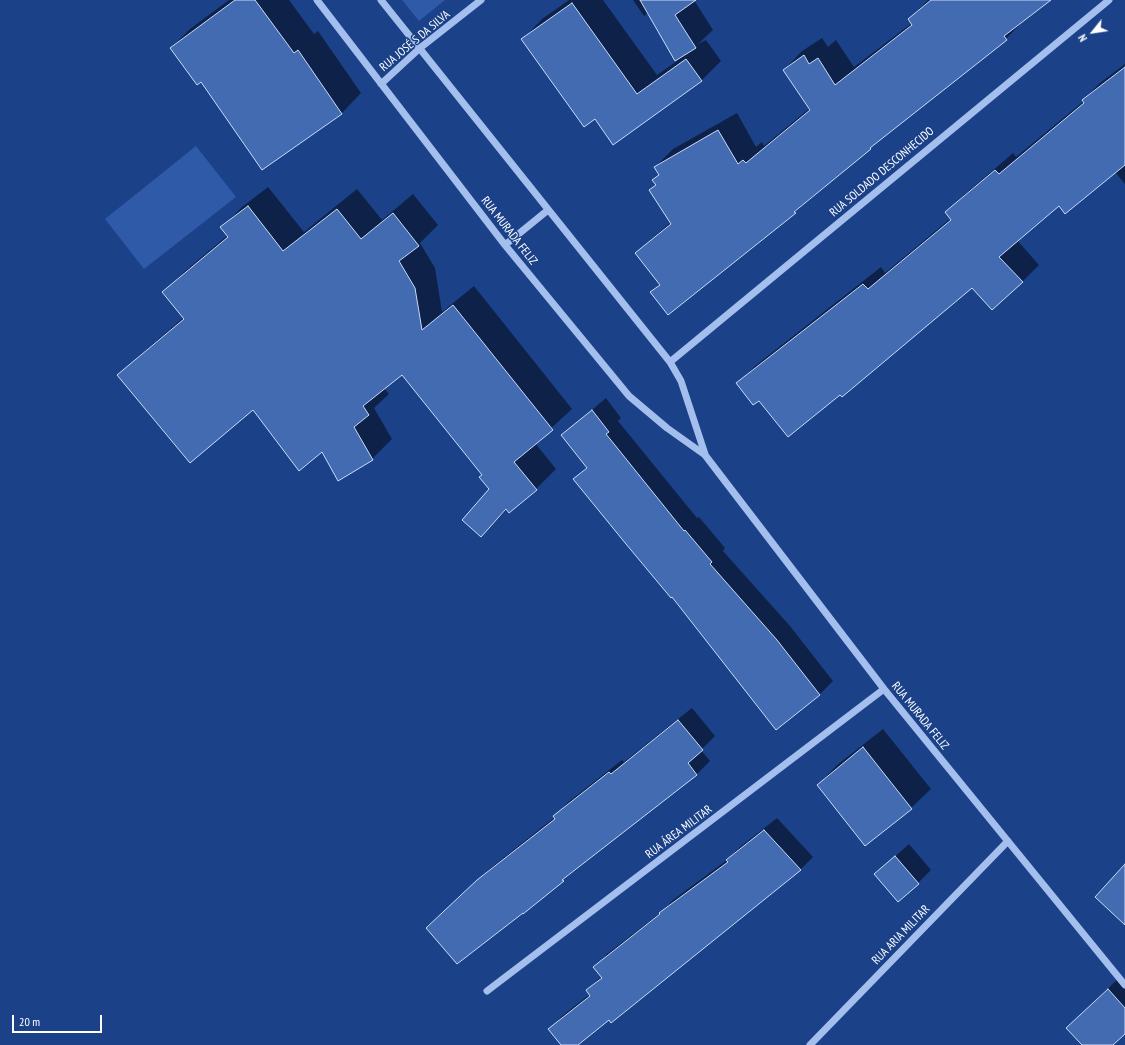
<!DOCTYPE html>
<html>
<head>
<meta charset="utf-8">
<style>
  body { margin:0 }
  #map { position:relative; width:1125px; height:1045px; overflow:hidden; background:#1b4189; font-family:"PT Sans Narrow",sans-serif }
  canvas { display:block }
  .north { position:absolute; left:1073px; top:12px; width:40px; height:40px; -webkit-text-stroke:3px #1b4189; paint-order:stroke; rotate:240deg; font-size:11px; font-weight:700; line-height:16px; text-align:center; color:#fff }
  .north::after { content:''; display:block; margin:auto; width:14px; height:18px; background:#fff; clip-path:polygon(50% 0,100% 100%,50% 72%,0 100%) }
  .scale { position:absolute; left:12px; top:1015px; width:90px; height:18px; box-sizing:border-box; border:2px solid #fff; border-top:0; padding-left:5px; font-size:12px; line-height:14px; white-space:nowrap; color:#fff; -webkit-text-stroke:3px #1b4189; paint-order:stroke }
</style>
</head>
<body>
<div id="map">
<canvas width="1125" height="1045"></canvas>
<div class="north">N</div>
<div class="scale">20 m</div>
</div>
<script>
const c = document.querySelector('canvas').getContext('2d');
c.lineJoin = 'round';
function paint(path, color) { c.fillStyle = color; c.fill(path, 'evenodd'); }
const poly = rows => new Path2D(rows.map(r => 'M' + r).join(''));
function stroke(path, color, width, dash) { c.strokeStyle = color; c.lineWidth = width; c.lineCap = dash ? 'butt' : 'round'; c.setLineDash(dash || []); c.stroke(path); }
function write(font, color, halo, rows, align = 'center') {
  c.font = font + ' "PT Sans Narrow",sans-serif'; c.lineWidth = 3; c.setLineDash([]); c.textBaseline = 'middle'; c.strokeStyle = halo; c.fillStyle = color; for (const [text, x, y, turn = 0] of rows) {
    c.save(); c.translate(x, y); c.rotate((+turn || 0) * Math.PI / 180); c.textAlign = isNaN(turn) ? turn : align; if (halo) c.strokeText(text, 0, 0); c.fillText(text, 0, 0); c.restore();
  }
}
const green = poly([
  [402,0,445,0,419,21],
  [196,146,236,197,144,269,105,219]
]);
const shadow = poly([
  [229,0,289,0,314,34,318,31,361,93,342,113,262,168,201,81,171,48,190,29],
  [569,0,603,0,657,75,677,61,649,12,644,16,633,0,694,0,713,30,698,44,706,40,721,61,702,80,596,118,523,39,542,19],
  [928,0,1049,0,1024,20,1006,39,882,137,795,212,668,313,652,292,660,284,636,253,671,222,650,190,656,184,654,180,660,174,655,167,673,149,737,113,756,147,762,142,764,146,810,108,784,70,802,51,822,38,828,47,836,40,854,67,912,23,909,19],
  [1125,64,1125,184,1115,172,1059,205,1017,240,1039,265,1022,282,972,286,840,393,759,399,738,383,755,366,881,267,885,273,951,218,947,212,964,195,1013,153,1016,157,1084,101,1083,100,1100,83],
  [268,187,304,232,357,189,382,220,413,194,438,225,420,243,435,268,442,312,474,286,572,409,535,443,556,469,536,489,509,512,507,510,481,536,490,489,483,475,402,374,384,388,389,394,374,408,392,439,372,459,322,451,253,409,119,375,139,356,184,317,164,292,184,272,228,235,222,227,242,207],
  [606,398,621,418,618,421,697,518,699,517,725,548,723,551,790,626,833,681,820,694,776,728,673,595,575,479,587,467,562,435],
  [692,708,715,736,701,750,710,761,697,774,457,963,440,915,492,867,555,817,567,803,622,760,624,762],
  [883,729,931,789,911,808,866,845,818,785,837,765],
  [777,818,813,857,801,869,611,1021,609,1019,576,1045,562,1045,550,1029,562,1016,590,994,587,990,602,976,595,967,607,954,663,911,673,900,727,860,740,847],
  [909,844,931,870,918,883,875,874],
  [1121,976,1125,980,1125,1033,1112,1045,1083,1045,1080,1015]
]);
const building = poly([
  [235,0,255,0,294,53,298,50,342,114,262,170,201,82,197,85,170,48,235,0],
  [640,0,696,0,675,15,696,48,675,61,640,0],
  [931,0,1051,0,1004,36,1007,40,870,148,871,149,794,212,796,213,668,315,650,292,660,285,635,253,671,224,649,190,656,185,652,180,659,175,654,167,718,130,738,164,743,160,746,163,810,110,783,70,804,55,809,64,818,58,835,85,912,25,908,19,931,0],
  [572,3,637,94,686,59,702,81,613,145,595,119,584,127,521,39,572,3],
  [1125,67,1125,165,1065,214,1059,206,999,257,1023,282,992,310,972,288,842,397,840,395,788,437,759,401,753,405,736,383,863,284,868,289,951,220,945,212,995,170,999,174,1084,103,1082,100,1125,67],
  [248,206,283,251,337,209,361,239,393,213,419,246,399,261,415,288,422,330,453,305,553,430,514,462,537,490,509,513,506,509,481,537,462,520,489,489,479,477,482,475,402,375,363,406,369,415,354,427,373,460,338,481,322,452,299,471,253,410,190,463,117,375,184,319,162,292,228,237,220,227,248,206],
  [592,410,609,432,606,434,684,531,685,530,712,562,710,564,777,640,820,695,776,730,672,597,671,598,626,544,573,479,587,468,561,435,592,410],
  [678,720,703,750,688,763,697,775,562,880,564,881,523,914,523,913,457,964,426,928,477,880,555,819,553,816,609,772,611,774,678,720],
  [863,747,912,809,865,846,817,785,863,747],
  [764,830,801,870,611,1023,609,1020,578,1045,561,1045,548,1029,590,996,586,990,602,978,593,967,660,914,659,913,728,862,726,860,764,830],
  [895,856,919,884,898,902,874,874,895,856],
  [1125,864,1125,925,1095,897,1125,864],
  [1108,989,1125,1008,1125,1034,1113,1045,1082,1045,1066,1028,1108,989]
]);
const minor = poly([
  [317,0,505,245,629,396,667,428,705,455,884,689,1125,985],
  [381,0,670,362,681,381,705,454],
  [381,84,420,48,481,0],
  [505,245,548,210],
  [670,362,1109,0],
  [487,991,884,689],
  [810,1045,1008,841]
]);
const streetNames = [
  ["RUA JOSÉ S DA SILVA",415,41,-40],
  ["RUA SOLDADO DESCONHECIDO",882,172,-40],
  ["RUA MURADA FELIZ",509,231,52],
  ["RUA MURADA FELIZ",920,716,51],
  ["RUA ÁREA MILITAR",679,832,-37],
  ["RUA ARIA MILITAR",901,935,-46]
];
paint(green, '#2e5aa7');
paint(shadow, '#0007');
paint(building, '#436bb2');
stroke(building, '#cadbf9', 1);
stroke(minor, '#a4bfed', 7);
write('12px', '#fff', '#1b4189', streetNames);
</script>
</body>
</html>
